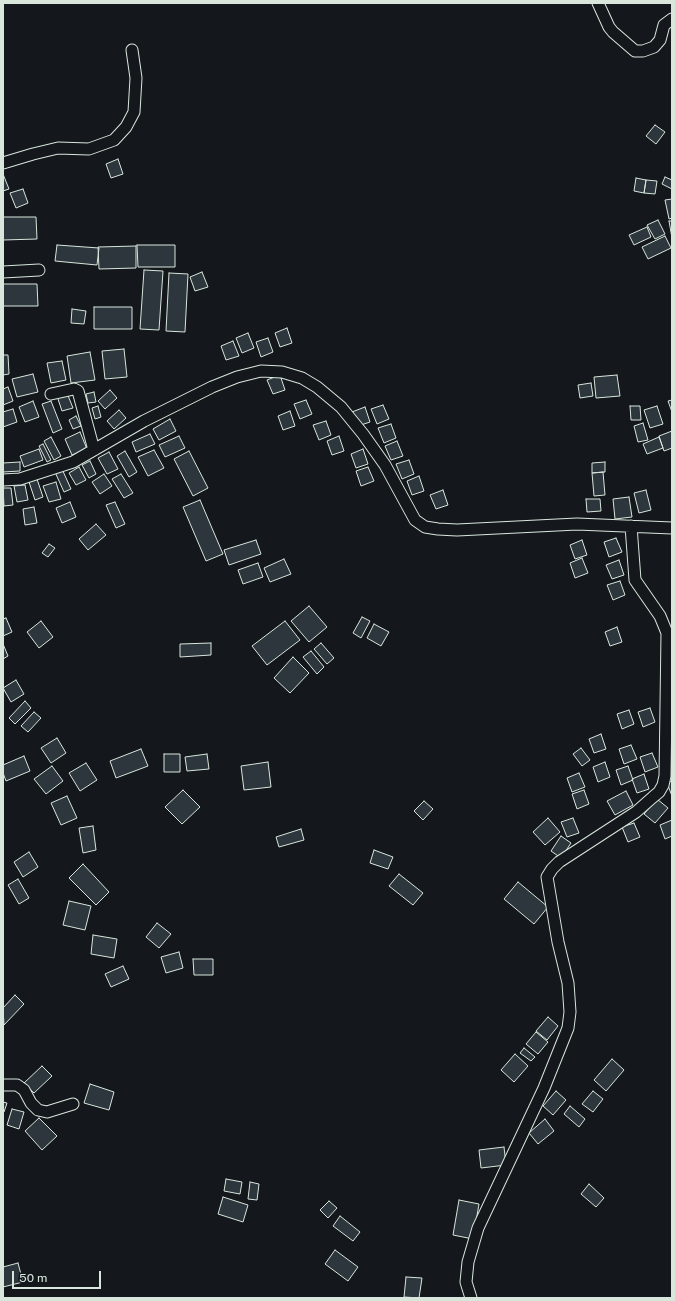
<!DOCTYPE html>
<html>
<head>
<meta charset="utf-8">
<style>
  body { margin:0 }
  #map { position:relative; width:675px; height:1301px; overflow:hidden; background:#14181c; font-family:"Public Sans",sans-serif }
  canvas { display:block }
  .frame { position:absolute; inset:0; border:4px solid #d8e6dc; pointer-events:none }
  .scale { position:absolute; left:12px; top:1271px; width:89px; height:18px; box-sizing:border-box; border:2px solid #d8e6dc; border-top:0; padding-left:5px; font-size:12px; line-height:14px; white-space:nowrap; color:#d8e6dc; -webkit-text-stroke:3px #14181c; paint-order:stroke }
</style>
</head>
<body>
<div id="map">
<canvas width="675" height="1301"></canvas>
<div class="frame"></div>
<div class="scale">50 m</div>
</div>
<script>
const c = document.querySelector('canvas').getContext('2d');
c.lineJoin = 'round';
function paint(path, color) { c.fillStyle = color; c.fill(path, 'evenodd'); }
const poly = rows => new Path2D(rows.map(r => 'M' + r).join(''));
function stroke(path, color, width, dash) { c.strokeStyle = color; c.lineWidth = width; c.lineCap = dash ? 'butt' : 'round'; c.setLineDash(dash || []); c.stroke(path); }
const building = poly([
  [655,125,665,132,656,144,646,136,655,125],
  [118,159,123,174,111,178,106,164,118,159],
  [3,174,9,189,3,191,3,174],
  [665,177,672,180,672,189,662,184,665,177],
  [636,178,646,180,644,193,634,191,636,178],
  [646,180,657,181,655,194,644,193,646,180],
  [23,189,28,203,16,208,10,193,23,189],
  [672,199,672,218,669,219,665,200,672,199],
  [3,217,36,217,37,239,3,240,3,217],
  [658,220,665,234,655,239,647,225,658,220],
  [669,221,672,221,672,238,669,221],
  [647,227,651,237,634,245,629,235,647,227],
  [665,236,671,248,648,259,642,247,665,236],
  [57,245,99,248,97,265,55,261,57,245],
  [137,245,175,245,175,267,138,267,137,245],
  [136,246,136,268,99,269,98,247,136,246],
  [144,270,163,271,159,330,140,329,144,270],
  [202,272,208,287,195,291,190,277,202,272],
  [169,273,188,274,185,332,166,331,169,273],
  [3,284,37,284,38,306,3,306,3,284],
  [94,307,132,307,132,329,94,329,94,307],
  [72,309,86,311,84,324,71,323,72,309],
  [287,328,292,343,280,347,275,333,287,328],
  [248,333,254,348,242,353,236,338,248,333],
  [268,338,273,352,261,357,256,342,268,338],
  [233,341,239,356,226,360,221,346,233,341],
  [124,349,127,377,105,379,102,351,124,349],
  [90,352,95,380,71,383,67,356,90,352],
  [3,355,8,355,9,374,3,375,3,355],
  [62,361,66,380,51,383,47,363,62,361],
  [33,374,38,392,17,397,12,379,33,374],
  [280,375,285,390,273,394,267,380,280,375],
  [617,375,620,396,596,398,594,377,617,375],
  [591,383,593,396,580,398,578,385,591,383],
  [8,387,13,401,3,405,3,389,8,387],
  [110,390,117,398,105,409,98,401,110,390],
  [94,392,96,402,88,403,86,394,94,392],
  [67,393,73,408,62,411,57,396,67,393],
  [306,400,312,414,300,419,294,404,306,400],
  [672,400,672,412,668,401,672,400],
  [33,401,39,417,25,422,19,407,33,401],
  [51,401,62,429,53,433,42,404,51,401],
  [383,405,389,419,377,424,371,409,383,405],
  [98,406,101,417,95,419,92,408,98,406],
  [630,406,640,406,641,420,631,420,630,406],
  [657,406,663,424,650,428,644,410,657,406],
  [365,407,370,422,358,426,352,412,365,407],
  [13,409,17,422,3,427,3,412,13,409],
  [119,410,126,418,114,429,107,421,119,410],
  [290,411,295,426,283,430,278,416,290,411],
  [76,416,81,426,73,429,69,420,76,416],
  [170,419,176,431,159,440,153,429,170,419],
  [326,421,331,435,319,440,313,425,326,421],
  [643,423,648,440,638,442,634,426,643,423],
  [391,424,396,438,384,443,378,428,391,424],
  [672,431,672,448,664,451,659,436,672,431],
  [80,432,87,449,72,455,65,439,80,432],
  [150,434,155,444,136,452,132,442,150,434],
  [179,436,185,448,165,457,159,445,179,436],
  [339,436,344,451,332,455,327,441,339,436],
  [51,437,61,456,54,460,44,441,51,437],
  [659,437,663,448,647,454,643,444,659,437],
  [397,441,403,456,391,460,385,446,397,441],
  [43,444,51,460,47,462,39,446,43,444],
  [39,449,43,460,24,467,20,456,39,449],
  [363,449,368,464,356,468,351,454,363,449],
  [154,450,164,468,148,476,138,457,154,450],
  [125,451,137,472,129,477,117,456,125,451],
  [189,451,208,488,193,496,174,459,189,451],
  [109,452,118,469,107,474,98,458,109,452],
  [409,460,414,474,402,479,396,464,409,460],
  [90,461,96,474,89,478,82,465,90,461],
  [20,462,20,471,3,472,3,463,20,462],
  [605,462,605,472,592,473,592,463,605,462],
  [79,467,86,480,76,485,69,473,79,467],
  [368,467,374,481,361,486,356,471,368,467],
  [62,469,71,489,64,492,55,472,62,469],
  [603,472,605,495,594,496,592,473,603,472],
  [104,474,112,486,100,494,92,482,104,474],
  [121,474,133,493,124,498,112,479,121,474],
  [419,476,424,491,412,495,407,481,419,476],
  [37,479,43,497,35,500,29,482,37,479],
  [56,482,61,499,49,502,43,486,56,482],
  [25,485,28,500,17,502,14,486,25,485],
  [3,488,11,488,13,505,4,506,3,488],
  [443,490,448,505,436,509,430,495,443,490],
  [646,490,651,510,639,513,634,493,646,490],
  [629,497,632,517,615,519,613,499,629,497],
  [586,499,600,499,601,511,587,512,586,499],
  [200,500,223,554,206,561,183,507,200,500],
  [70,502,76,517,62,523,56,508,70,502],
  [115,502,125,524,116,528,106,505,115,502],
  [34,507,37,523,25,525,23,509,34,507],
  [96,524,106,535,88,550,79,539,96,524],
  [616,538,622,552,609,557,604,542,616,538],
  [256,540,261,554,229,565,224,550,256,540],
  [582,540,587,555,575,559,570,545,582,540],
  [49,544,55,548,48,557,42,553,49,544],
  [582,558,588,573,575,578,570,563,582,558],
  [284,559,291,574,270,582,264,568,284,559],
  [619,560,624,575,612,579,606,565,619,560],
  [258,563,263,577,243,584,238,570,258,563],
  [620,581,625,595,613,600,607,585,620,581],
  [309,606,327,627,309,642,291,621,309,606],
  [362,617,370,621,361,638,353,633,362,617],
  [6,618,12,632,3,636,3,619,6,618],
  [41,621,53,637,39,648,27,632,41,621],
  [285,621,300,640,267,665,252,646,285,621],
  [374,624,389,632,381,646,367,638,374,624],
  [617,627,622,642,610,646,605,632,617,627],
  [211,643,211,655,180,657,180,644,211,643],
  [321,643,334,658,327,664,314,649,321,643],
  [3,644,8,656,3,659,3,644],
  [311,651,324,667,317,674,303,657,311,651],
  [293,657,309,673,290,693,274,678,293,657],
  [16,680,24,694,11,702,3,688,16,680],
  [25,701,31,708,15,724,9,718,25,701],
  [650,708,655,722,643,727,638,712,650,708],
  [629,710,634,724,622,729,617,714,629,710],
  [34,712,41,718,28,732,21,726,34,712],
  [601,734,606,749,594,753,589,739,601,734],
  [57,738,66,753,51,763,41,748,57,738],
  [631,745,637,759,624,764,619,749,631,745],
  [581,748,590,760,582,766,573,754,581,748],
  [141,749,148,766,116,778,110,761,141,749],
  [652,753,658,767,645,772,640,757,652,753],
  [164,754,180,754,180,772,164,772,164,754],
  [207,754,209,769,187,771,185,757,207,754],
  [24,756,30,771,6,781,3,773,3,765,24,756],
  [268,762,271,787,244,790,241,766,268,762],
  [605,762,610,777,598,782,593,767,605,762],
  [86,763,97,780,80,791,69,773,86,763],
  [52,766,63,781,46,794,34,779,52,766],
  [628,766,633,780,621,785,616,770,628,766],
  [579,773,585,787,572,792,567,778,579,773],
  [644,774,649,789,637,793,632,779,644,774],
  [672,781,672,796,667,783,672,781],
  [183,790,200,807,182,824,165,807,183,790],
  [584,790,589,804,577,809,572,794,584,790],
  [626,791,633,805,615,815,607,801,626,791],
  [67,796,77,818,61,825,51,803,67,796],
  [657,799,668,808,655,823,644,814,657,799],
  [424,801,433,809,423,820,414,811,424,801],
  [548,818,560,832,545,845,533,832,548,818],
  [573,818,579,833,567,837,561,822,573,818],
  [672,820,672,836,665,839,660,825,672,820],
  [634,823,640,837,628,842,622,827,634,823],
  [93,826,96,850,83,853,79,828,93,826],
  [301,829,304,840,279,847,276,837,301,829],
  [561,836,571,843,561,858,551,851,561,836],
  [374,850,393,857,388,869,370,863,374,850],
  [29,852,38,867,23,877,14,862,29,852],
  [83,864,109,892,96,905,69,878,83,864],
  [399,874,423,893,413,905,389,886,399,874],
  [18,879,29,898,19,904,8,885,18,879],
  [518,882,548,907,534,924,504,899,518,882],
  [69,901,91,906,85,930,63,925,69,901],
  [157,923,171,934,159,948,146,937,157,923],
  [93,935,117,939,114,958,91,954,93,935],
  [179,952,183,968,166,973,161,957,179,952],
  [193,959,213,959,213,975,194,975,193,959],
  [123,966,129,979,111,987,105,974,123,966],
  [15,995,24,1004,4,1025,3,1008,15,995],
  [548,1017,558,1026,547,1040,536,1031,548,1017],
  [536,1032,548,1042,538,1054,526,1044,536,1032],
  [524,1048,535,1057,531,1061,520,1053,524,1048],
  [515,1054,528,1066,514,1082,501,1070,515,1054],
  [612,1059,624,1070,606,1091,594,1080,612,1059],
  [42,1066,52,1076,34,1093,24,1083,42,1066],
  [90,1084,114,1092,109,1110,84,1103,90,1084],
  [556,1091,566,1100,553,1115,543,1106,556,1091],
  [593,1091,603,1099,593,1112,582,1104,593,1091],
  [3,1102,7,1103,4,1112,3,1112,3,1102],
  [570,1106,585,1119,579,1127,564,1114,570,1106],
  [12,1109,24,1112,19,1129,7,1125,12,1109],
  [39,1118,57,1136,42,1150,25,1131,39,1118],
  [545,1119,554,1131,538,1144,529,1133,545,1119],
  [504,1147,506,1165,481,1168,479,1150,504,1147],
  [226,1179,242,1182,240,1194,224,1191,226,1179],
  [250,1182,259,1184,257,1200,248,1199,250,1182],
  [589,1184,604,1198,596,1207,581,1194,589,1184],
  [223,1197,248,1205,243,1222,218,1214,223,1197],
  [459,1200,479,1204,473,1239,453,1235,459,1200],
  [329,1201,337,1208,328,1218,320,1210,329,1201],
  [340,1216,360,1232,353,1241,333,1226,340,1216],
  [335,1250,358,1267,348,1281,325,1264,335,1250],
  [18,1263,23,1282,3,1287,3,1267,18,1263],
  [406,1277,422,1278,419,1298,404,1297,406,1277]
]);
const minor = poly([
  [598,3,609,27,613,32,635,51,643,51,654,47,660,40,664,25,672,19],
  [3,163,33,154,58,148,89,149,114,140,126,127,134,112,136,78,132,50],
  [3,272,39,270],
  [51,394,74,389,78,391,94,450],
  [3,480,20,479,73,462,144,421,212,387,237,377,261,371,282,372,302,378,317,387,341,407,363,434,385,465,415,520,425,527,438,529,457,530,577,524,672,528],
  [3,1085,17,1085,24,1090,31,1103,38,1110,47,1112,73,1104],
  [471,1298,466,1282,468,1262,478,1228,544,1088,568,1028,570,1012,568,983,558,942,547,877,552,869,559,862,636,812,653,797,659,792,663,785,665,776,667,633,660,616,635,580,631,526]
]);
paint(building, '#2c363c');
stroke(building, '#d8e6dc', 1);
stroke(minor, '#d8e6dc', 13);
stroke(minor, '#14181c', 11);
</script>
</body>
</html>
